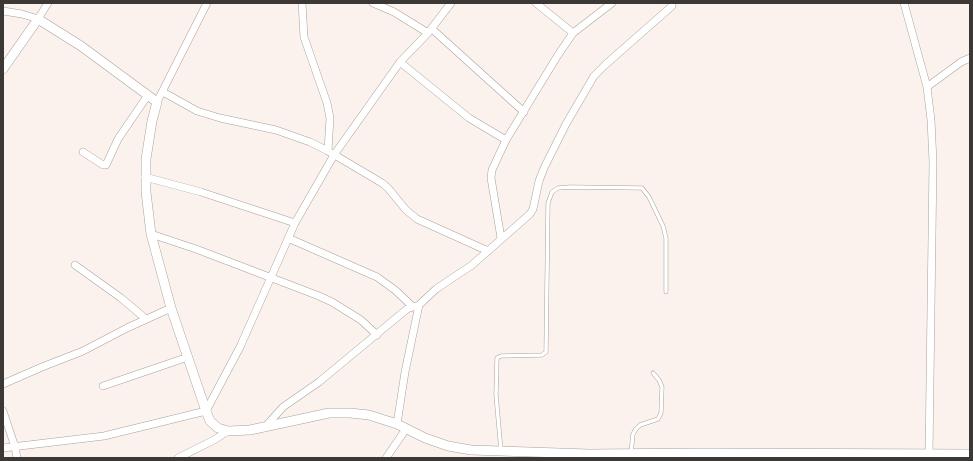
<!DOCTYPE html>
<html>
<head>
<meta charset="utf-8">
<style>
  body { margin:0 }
  #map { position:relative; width:973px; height:461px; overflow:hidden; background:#fcf2ed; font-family:"IBM Plex Sans",sans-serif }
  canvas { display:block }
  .frame { position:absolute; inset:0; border:4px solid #3c3836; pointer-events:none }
</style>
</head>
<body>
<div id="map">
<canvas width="973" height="461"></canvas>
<div class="frame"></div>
</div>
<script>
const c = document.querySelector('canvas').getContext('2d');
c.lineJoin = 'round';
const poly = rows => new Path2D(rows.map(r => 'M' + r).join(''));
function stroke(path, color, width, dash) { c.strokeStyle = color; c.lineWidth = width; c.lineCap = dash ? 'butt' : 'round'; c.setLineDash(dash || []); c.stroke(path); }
const service = poly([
  [501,451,496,395,497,358,501,356,542,355,546,352,548,203,552,192,558,188,570,187,642,188,649,197,663,226,666,238,666,292],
  [631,453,633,434,636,429,640,425,658,419,661,413,662,387,659,380,653,373]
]);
const minor = poly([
  [302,3,304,37,327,103,330,118,328,151],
  [373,3,394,12,428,33],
  [536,3,573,33],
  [904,3,927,87,931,120,933,162,929,455],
  [3,11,22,14,38,19,48,3],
  [432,29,524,112],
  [400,62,469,118,506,140],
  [927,87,961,62,970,58],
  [163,92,197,111,220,118,276,130,310,142,328,151,382,183,388,188,406,210,417,219,488,251],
  [157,102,207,3],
  [83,152,103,165,106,165,118,139,148,95],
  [145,177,201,192,295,223],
  [151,234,196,249,319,296,332,302,361,320,377,335],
  [288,238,377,277,395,290,412,306],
  [501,238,491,178,492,170,498,157,506,140,558,55,573,33,612,3],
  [75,265,121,298,146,319],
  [3,384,42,367,83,351,127,328,171,308],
  [103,386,188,357],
  [3,411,15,447,17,458],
  [397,424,405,372,419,305],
  [266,426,283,407,319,382,407,309,419,305,436,289,472,265,530,214,533,209,539,181,544,168,566,124,594,76,605,65,672,6],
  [3,448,104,436,206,411,240,347,295,223,334,155,400,62,428,33,451,3],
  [178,458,214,440,228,431],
  [386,458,406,429]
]);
const tertiary = poly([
  [3,69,38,19,81,46,157,102,152,121,146,159,146,192,151,234,171,308,206,411,210,421,218,428,228,431,250,430,329,413,350,413,369,415,397,424,425,438,448,446,471,450,589,454,701,453,970,454]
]);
stroke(service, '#a9a09b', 4.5);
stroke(minor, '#a9a09b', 8);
stroke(tertiary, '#a9a09b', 10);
stroke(service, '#fff', 3.5);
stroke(minor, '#fff', 7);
stroke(tertiary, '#fff', 9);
</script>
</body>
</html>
